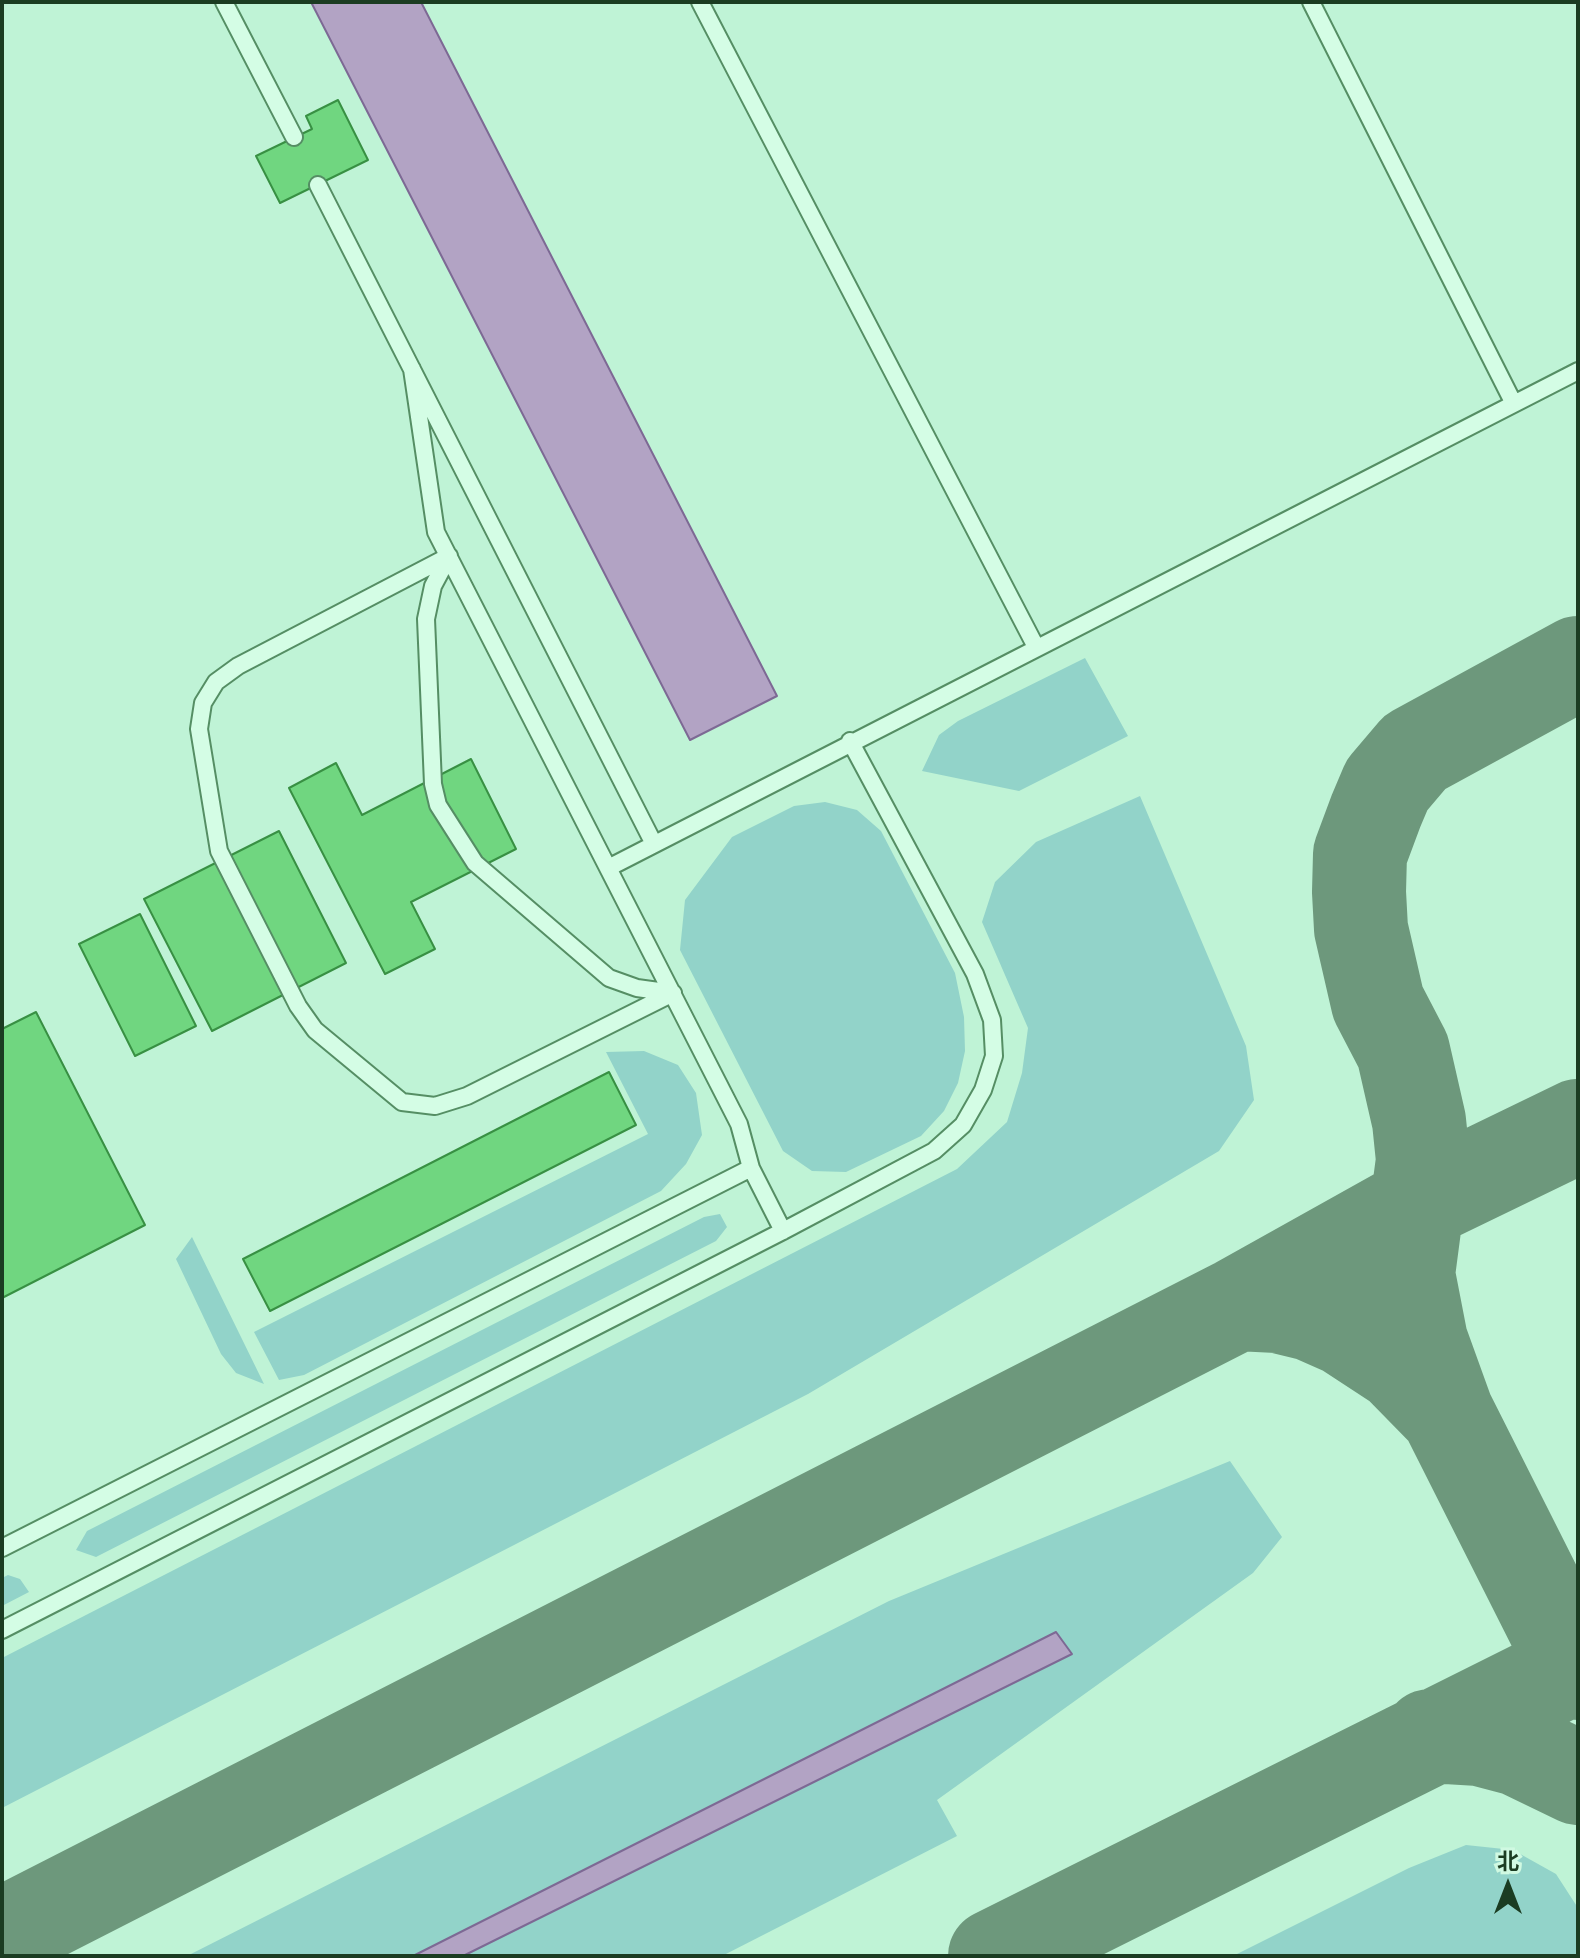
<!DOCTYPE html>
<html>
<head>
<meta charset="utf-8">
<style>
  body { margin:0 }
  #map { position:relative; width:1580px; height:1958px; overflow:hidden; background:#bff3d6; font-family:"Zilla Slab","Noto Sans SC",serif }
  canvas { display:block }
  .frame { position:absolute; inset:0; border:4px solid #1b3c22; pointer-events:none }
  .north { position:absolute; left:1468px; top:1846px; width:80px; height:80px; -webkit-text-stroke:6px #d0f9e2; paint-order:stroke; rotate:0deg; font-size:22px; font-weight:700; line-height:32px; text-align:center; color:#1b3c22 }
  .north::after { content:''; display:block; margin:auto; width:28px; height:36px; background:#1b3c22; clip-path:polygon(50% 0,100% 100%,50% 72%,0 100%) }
</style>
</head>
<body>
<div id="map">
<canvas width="1580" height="1958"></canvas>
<div class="frame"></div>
<div class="north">北</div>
</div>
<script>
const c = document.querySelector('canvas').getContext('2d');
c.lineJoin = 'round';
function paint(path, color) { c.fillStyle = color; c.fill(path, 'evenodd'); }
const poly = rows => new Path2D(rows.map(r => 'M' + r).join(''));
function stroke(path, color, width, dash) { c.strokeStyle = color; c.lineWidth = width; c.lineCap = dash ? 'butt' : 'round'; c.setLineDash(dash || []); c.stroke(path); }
const green = poly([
  [1085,658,1128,736,1019,791,922,771,939,735,958,721],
  [1140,796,1246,1046,1254,1100,1219,1151,808,1394,2,1808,2,1658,957,1169,1007,1122,1022,1073,1028,1028,982,922,995,882,1036,842],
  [825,802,857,810,881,831,955,973,964,1017,965,1051,958,1083,944,1111,921,1136,846,1172,812,1171,783,1151,680,950,685,900,732,837,794,806],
  [644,1051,678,1065,696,1093,702,1135,686,1164,661,1191,304,1375,279,1380,254,1332,648,1134,606,1052],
  [720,1214,727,1227,716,1241,96,1557,76,1550,87,1531,704,1217],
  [192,1237,264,1384,236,1373,221,1354,176,1259],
  [1230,1461,1282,1537,1253,1573,937,1800,957,1836,722,1956,187,1956,889,1601],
  [8,1575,20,1579,29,1592,2,1606,2,1578],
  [1466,1845,1513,1850,1556,1874,1578,1908,1578,1956,1233,1956,1409,1868]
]);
const water = poly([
  [311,2,421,2,777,696,690,740,311,2],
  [1056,1632,1072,1654,463,1956,413,1956,1056,1632]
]);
const taxiway = poly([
  [1578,663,1415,752,1387,785,1376,811,1360,854,1359,892,1361,929,1378,1003,1403,1051,1419,1121,1423,1160,1408,1274,1421,1341,1447,1413,1578,1673],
  [1238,1304,1278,1306,1311,1314,1345,1329,1400,1365,1447,1413],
  [1430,1736,1480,1739,1518,1749,1578,1778],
  [2,1935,1238,1304,1417,1204,1578,1126],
  [995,1956,1578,1665]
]);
const building = poly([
  [338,100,368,160,280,203,256,156,312,129,306,116,338,100],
  [471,759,516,849,411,902,435,949,385,974,289,788,336,763,362,815,471,759],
  [279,831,346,963,212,1031,144,899,279,831],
  [140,914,196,1026,135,1056,79,944,140,914],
  [36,1012,145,1225,2,1298,2,1029,36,1012],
  [609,1072,636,1125,270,1311,243,1259,609,1072]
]);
const lane = poly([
  [224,2,294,137],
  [700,2,1036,647],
  [1311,2,1513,402],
  [318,185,654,844],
  [412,369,436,532,739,1124,751,1168,783,1231],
  [449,556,238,666,216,682,203,703,199,729,219,851,298,1006,315,1030,402,1102,435,1106,467,1096,673,993],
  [449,556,433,586,426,619,433,784,438,805,475,863,609,978,637,988,673,993],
  [610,867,1578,371],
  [2,1548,751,1168],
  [2,1630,783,1231,934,1151,963,1125,983,1090,994,1056,992,1020,975,974,850,741]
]);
paint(green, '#92d3c9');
paint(water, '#b2a3c4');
stroke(water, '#7d6994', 2);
stroke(taxiway, '#6d987c', 94);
paint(building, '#70d680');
stroke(building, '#389043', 2);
stroke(lane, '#558e64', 20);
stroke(lane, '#d4fde5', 16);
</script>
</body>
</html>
